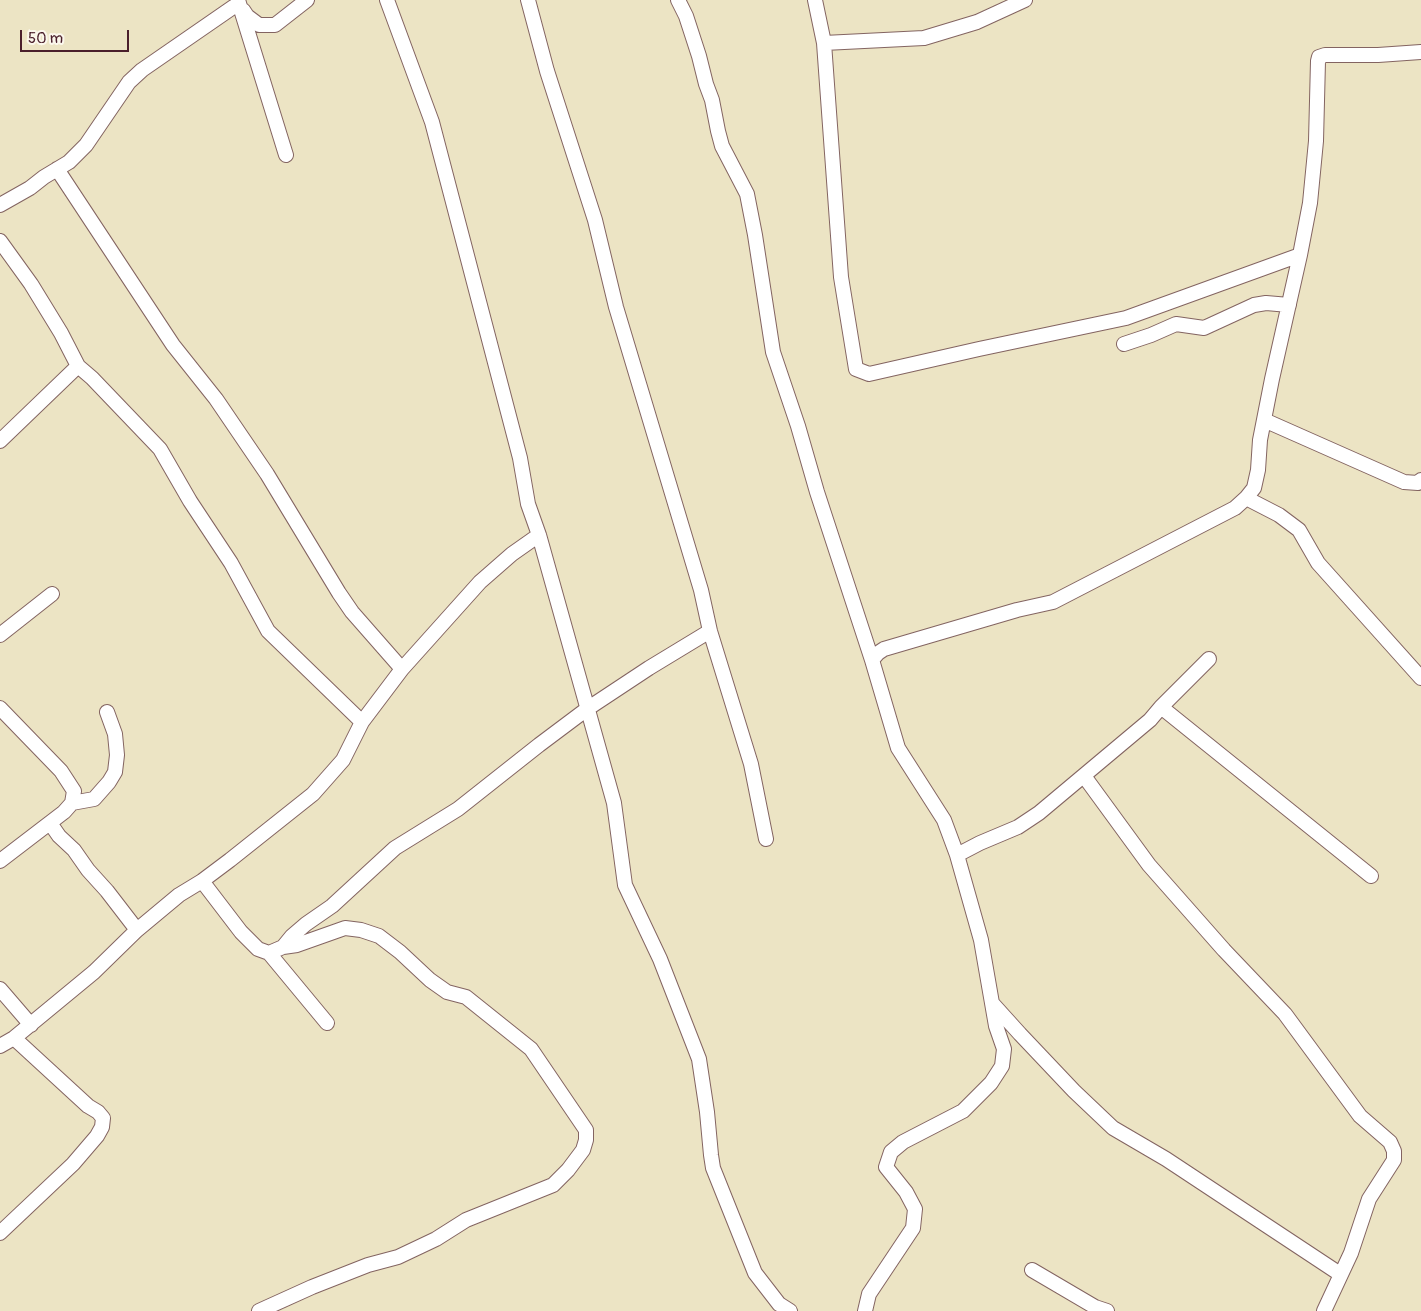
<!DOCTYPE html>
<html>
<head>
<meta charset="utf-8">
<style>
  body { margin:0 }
  #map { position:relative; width:1421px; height:1311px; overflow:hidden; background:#ece4c4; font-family:Pangolin,sans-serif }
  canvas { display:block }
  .scale { position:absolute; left:20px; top:30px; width:109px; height:22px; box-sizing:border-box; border:2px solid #4a1f2b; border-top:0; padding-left:6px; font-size:15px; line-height:18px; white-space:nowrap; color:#4a1f2b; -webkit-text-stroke:4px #fbf7ec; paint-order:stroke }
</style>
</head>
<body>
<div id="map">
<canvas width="1421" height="1311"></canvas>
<div class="scale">50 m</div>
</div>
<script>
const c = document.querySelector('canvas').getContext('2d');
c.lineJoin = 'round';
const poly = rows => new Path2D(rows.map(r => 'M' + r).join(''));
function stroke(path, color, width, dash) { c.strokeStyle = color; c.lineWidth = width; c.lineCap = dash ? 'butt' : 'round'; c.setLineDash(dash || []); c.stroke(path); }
const minor = poly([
  [238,0,286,155],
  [387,0,432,122,520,458,528,504,539,535,614,803,625,885,660,959,699,1059,707,1112,711,1155,713,1168,755,1273,779,1304,790,1311],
  [528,0,547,71,595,220,616,307,701,590,710,631,751,764,766,839],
  [678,0,686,16,699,56,706,84,712,100,718,131,722,146,747,194,755,235,773,352,798,426,817,492,872,660],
  [815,0,824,43,841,277,856,369,869,374,979,349,1126,318,1300,255],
  [243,10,247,16,259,25,275,25,307,0],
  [824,43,924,38,977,22,1025,0],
  [57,169,173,345,216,399,267,474,339,593,352,612,402,669],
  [0,205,30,188,44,177,69,162,86,145,129,82,142,70,239,3],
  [0,241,31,284,61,333,78,366,92,378,160,449,190,501,231,563,268,631,362,722],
  [1124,344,1151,335,1176,324,1204,328,1254,305,1266,303,1289,305],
  [1264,420,1404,482,1418,483,1421,480],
  [0,441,78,366],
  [1246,498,1279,515,1299,530,1318,563,1421,678],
  [0,635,52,594],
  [1161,707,1371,876],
  [0,708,61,771,74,791,72,803,64,812,0,861],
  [1084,776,1149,865,1224,950,1285,1014,1360,1116,1390,1142,1394,1151,1394,1160,1369,1199,1351,1253,1324,1311],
  [72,803,94,799,109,782,115,772,117,755,115,734,107,712],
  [50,823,59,836,74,850,88,870,107,891,137,930],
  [957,855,980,843,1018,827,1039,813,1150,720,1161,707,1209,659],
  [202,881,241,932,258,949,269,953,283,947,292,936,306,924,332,906,395,848,458,809,539,745,587,709,649,668,710,631],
  [269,953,327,1023],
  [0,989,31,1025],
  [992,1003,1020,1034,1074,1091,1113,1128,1166,1159,1340,1274],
  [0,1046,14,1038,94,972,137,930,179,895,202,881,230,860,313,794,343,760,362,722,402,669,480,582,512,554,539,535],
  [0,1233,73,1164,97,1136,102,1127,103,1118,98,1112,88,1106,14,1038],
  [1032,1270,1095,1307,1107,1311],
  [259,1311,312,1287,368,1265,398,1257,436,1239,466,1220,553,1185,568,1170,583,1150,586,1140,586,1130,531,1049,466,997,447,992,430,980,400,952,379,936,361,930,345,928,297,945,283,947],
  [865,1311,869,1294,913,1228,915,1209,906,1192,886,1167,891,1152,903,1142,963,1111,991,1083,1002,1066,1004,1049,996,1026,981,940,957,855,944,820,898,748,872,660,878,653,884,649,1017,610,1053,602,1235,508,1246,498,1254,488,1258,470,1260,440,1272,379,1300,255,1310,203,1316,141,1318,61,1319,57,1325,55,1378,55,1421,52]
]);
stroke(minor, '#836461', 16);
stroke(minor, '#fff', 14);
</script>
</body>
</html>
